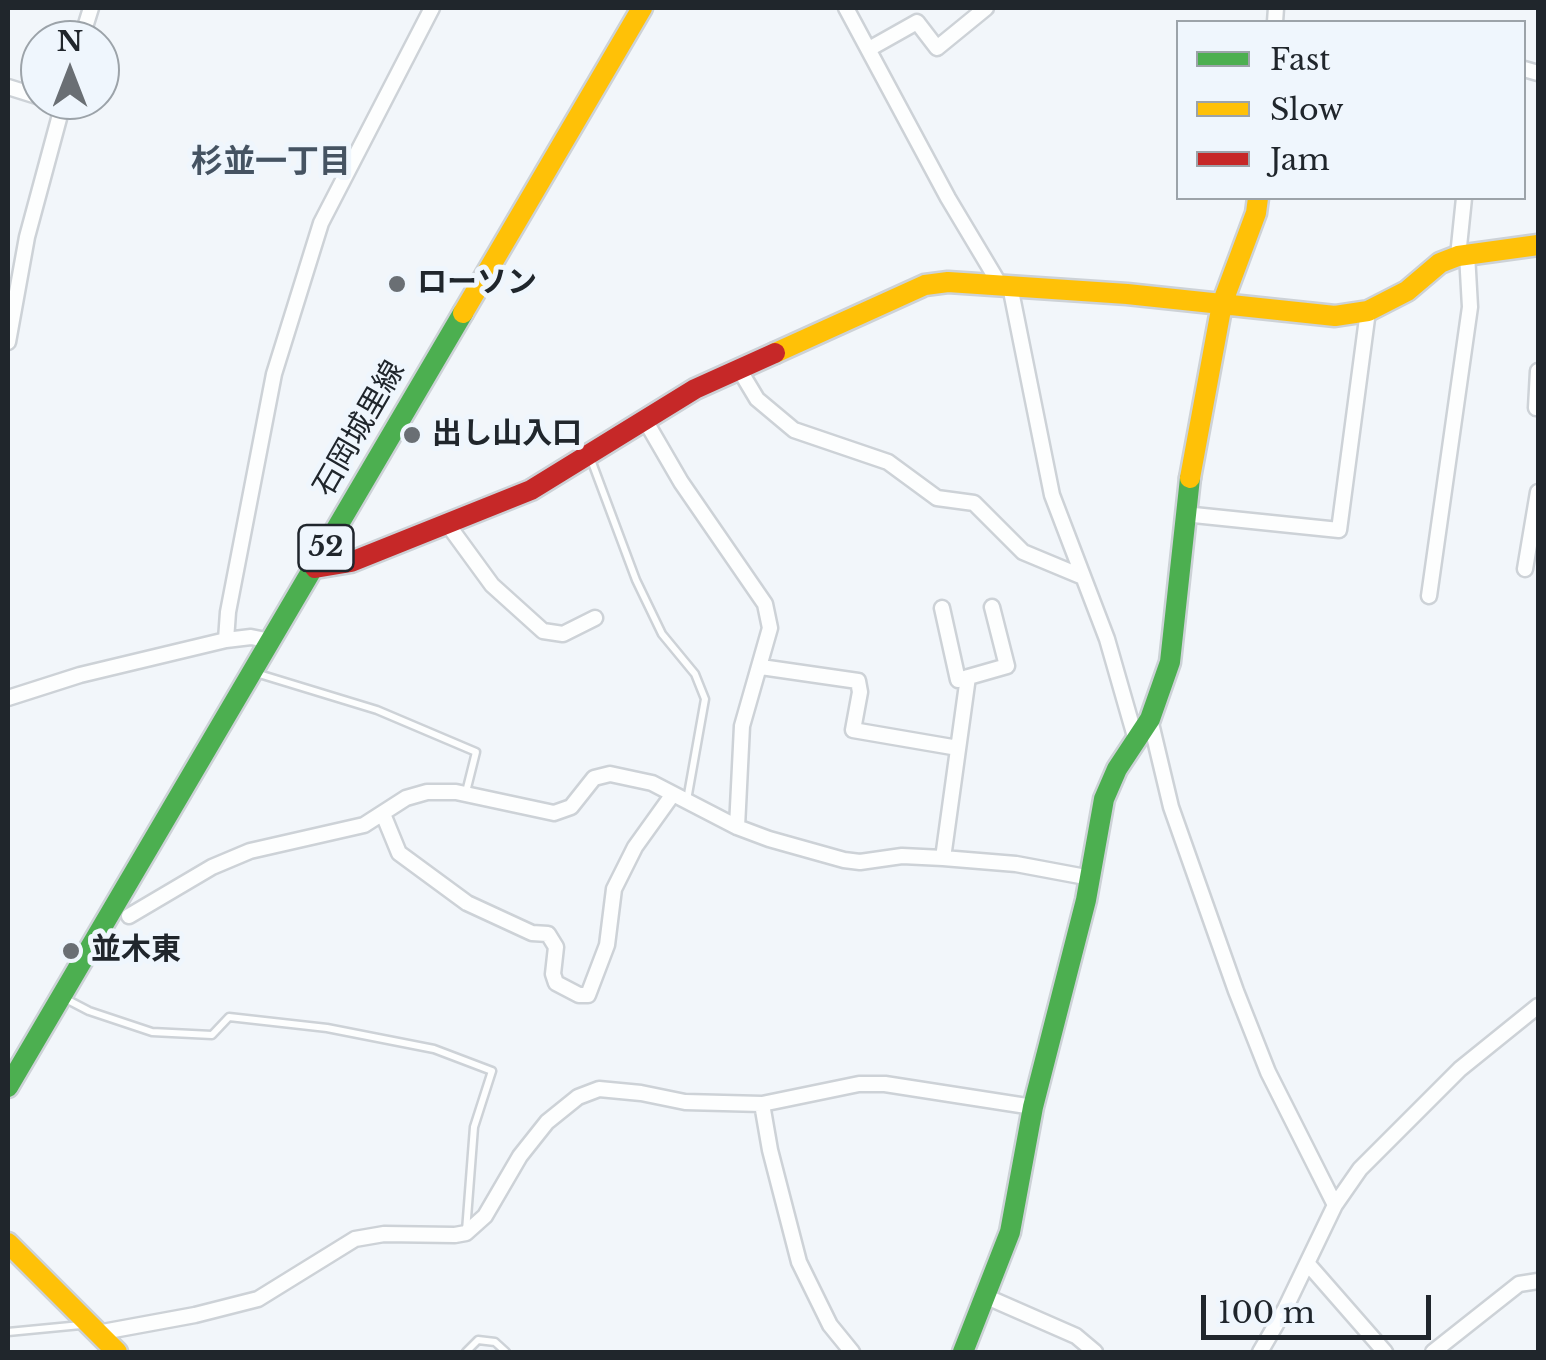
<!DOCTYPE html>
<html>
<head>
<meta charset="utf-8">
<style>
  body { margin:0 }
  #map { position:relative; width:1546px; height:1360px; overflow:hidden; background:#f2f6fa; font-family:"Libre Baskerville",serif }
  canvas { display:block }
  .frame { position:absolute; inset:0; border:10px solid #20262c; pointer-events:none }
  .legend { position:absolute; left:1176px; top:20px; width:350px; height:180px; box-sizing:border-box; background:#eff6fd; border:2px solid #9ca3a9; margin:0; padding:12px 18px; list-style:none; font-size:30px; color:#20262c }
  .legend li { display:flex; align-items:center; gap:20px; height:50px }
  .legend b { width:50px; border:2px solid #9ca3a9 }
  .north { position:absolute; left:20px; top:20px; width:100px; height:100px; box-sizing:border-box; background:#eff6fd; border:2px solid #9ca3a9; border-radius:50%; rotate:0deg; font-size:28px; font-weight:700; line-height:40px; text-align:center; color:#20262c }
  .north::after { content:''; display:block; margin:auto; width:35px; height:45px; background:#6a6f74; clip-path:polygon(50% 0,100% 100%,50% 72%,0 100%) }
  .scale { position:absolute; left:1201px; top:1295px; width:230px; height:45px; box-sizing:border-box; border:5px solid #20262c; border-top:0; padding-left:12px; font-size:30px; line-height:35px; white-space:nowrap; color:#20262c; -webkit-text-stroke:8px #eff6fd; paint-order:stroke }
</style>
</head>
<body>
<div id="map">
<canvas width="1546" height="1360"></canvas>
<div class="frame"></div>
<ul class="legend">
<li><b style="height:12px;background:#4caf50"></b>Fast</li>
<li><b style="height:12px;background:#ffc107"></b>Slow</li>
<li><b style="height:12px;background:#c62828"></b>Jam</li>
</ul>
<div class="north">N</div>
<div class="scale">100 m</div>
</div>
<script>
const c = document.querySelector('canvas').getContext('2d');
c.lineJoin = 'round';
const poly = rows => new Path2D(rows.map(r => 'M' + r).join(''));
function stroke(path, color, width, dash) { c.strokeStyle = color; c.lineWidth = width; c.lineCap = dash ? 'butt' : 'round'; c.setLineDash(dash || []); c.stroke(path); }
function write(font, color, halo, rows, align = 'center') {
  c.font = font + ' "Libre Baskerville","Noto Sans JP",serif'; c.lineWidth = 10; c.setLineDash([]); c.textBaseline = 'middle'; c.strokeStyle = halo; c.fillStyle = color; for (const [text, x, y, turn = 0] of rows) {
    c.save(); c.translate(x, y); c.rotate((+turn || 0) * Math.PI / 180); c.textAlign = isNaN(turn) ? turn : align; if (halo) c.strokeText(text, 0, 0); c.fillText(text, 0, 0); c.restore();
  }
}
const lane = poly([
  [590,457,636,580,662,634,695,674,705,699,687,800],
  [259,674,377,710,476,752,466,792],
  [64,998,89,1011,152,1032,212,1035,229,1017,327,1028,434,1049,492,1071,474,1127,466,1231],
  [8,1332,81,1325],
  [466,1352,478,1340,495,1342,506,1352]
]);
const street = poly([
  [846,8,948,198,1000,285],
  [1275,22,1276,8],
  [81,40,91,8],
  [869,49,917,22,937,48,986,8],
  [1524,69,1538,73],
  [8,87,40,97],
  [1458,256,1464,198],
  [1010,286,1052,495,1107,639,1136,740],
  [8,342,27,237,64,100],
  [739,369,757,399,794,430,888,462,937,498,974,503,1023,552,1083,577],
  [1538,371,1536,408,1538,408],
  [645,420,681,482,765,604,770,628,742,726,737,827],
  [1184,514,1339,530,1368,311],
  [446,522,492,585,543,631,563,634,595,618],
  [1525,569,1538,492],
  [1429,596,1470,307,1467,254],
  [942,608,958,680,1007,666,992,607],
  [226,640,228,612,274,374,321,223,432,8],
  [761,667,858,681,860,692,853,730,958,748],
  [8,698,80,675,226,640,251,637,271,641],
  [1150,719,1171,807,1236,991,1268,1072,1335,1205],
  [383,814,399,853,467,903,532,933,548,934,556,947,553,974,556,983,579,995,588,995,607,945,614,889,635,847,673,794],
  [943,858,968,677],
  [129,916,212,867,250,851,364,825,406,798,427,792,456,792,554,813,571,807,594,778,610,774,652,783,737,827,769,839,844,860,860,862,902,856,943,858,1016,864,1091,878],
  [762,1104,770,1150,799,1262,830,1325,852,1352],
  [1308,1264,1385,1352],
  [987,1297,1076,1336,1095,1352],
  [97,1333,195,1315,258,1299,355,1239,384,1234,455,1235,466,1233,485,1216,520,1156,547,1122,578,1097,599,1089,641,1093,685,1102,762,1104,859,1084,885,1084,1033,1107],
  [1260,1352,1285,1309,1335,1205,1360,1169,1460,1069,1538,1006],
  [1433,1352,1519,1284,1538,1281]
]);
const fast = poly([
  [8,1087,463,313],
  [963,1352,1010,1232,1033,1107,1086,900,1104,799,1117,769,1150,719,1170,662,1190,478]
]);
const slow = poly([
  [463,313,642,8],
  [775,353,925,285,948,282,1127,294,1335,316,1368,311,1407,291,1440,263,1458,256,1538,245],
  [1190,478,1222,304,1256,213,1258,198],
  [8,1243,117,1352]
]);
const jam = poly([
  [315,568,351,562,531,490,695,389,775,353]
]);
const markers = [
  [397,284,10,"#6a6f74"],
  [412,435,10,"#6a6f74"],
  [71,951,10,"#6a6f74"]
];
const shields = [
  [326,548,55]
];
const shieldNames = [
  ["52",326,548]
];
const poiNames = [
  ["ローソン",417,284],
  ["出し山入口",432,435],
  ["並木東",91,951]
];
const streetNames = [
  ["石岡城里線",360,429,-60]
];
const neighbourhoodNames = [
  ["杉並一丁目",271,163]
];
stroke(lane, '#cdd2d7', 11);
stroke(street, '#cdd2d7', 19);
stroke(fast, '#cdd2d7', 25);
stroke(slow, '#cdd2d7', 25);
stroke(jam, '#cdd2d7', 25);
stroke(lane, '#fdfefe', 6);
stroke(street, '#fdfefe', 14);
stroke(fast, '#4caf50', 20);
stroke(slow, '#ffc107', 20);
stroke(jam, '#c62828', 20);
for (const [x, y, r, color] of markers) { const dot = new Path2D(); dot.arc(x, y, r, 0, 2 * Math.PI); c.fillStyle = color; c.fill(dot); stroke(dot, '#eff6fd', 4); }
for (const [x, y, w] of shields) { const box = new Path2D(); box.roundRect(x - w / 2, y - 23, w, 46, 8); c.fillStyle = '#eff6fd'; c.fill(box); stroke(box, '#20262c', 2.5); }
write('bold 28px', '#20262c', null, shieldNames);
write('bold 30px', '#20262c', '#eff6fd', poiNames, 'left');
write('30px', '#20262c', '#eff6fd', streetNames);
write('bold 32px', '#455362', '#eff6fd', neighbourhoodNames);
</script>
</body>
</html>
